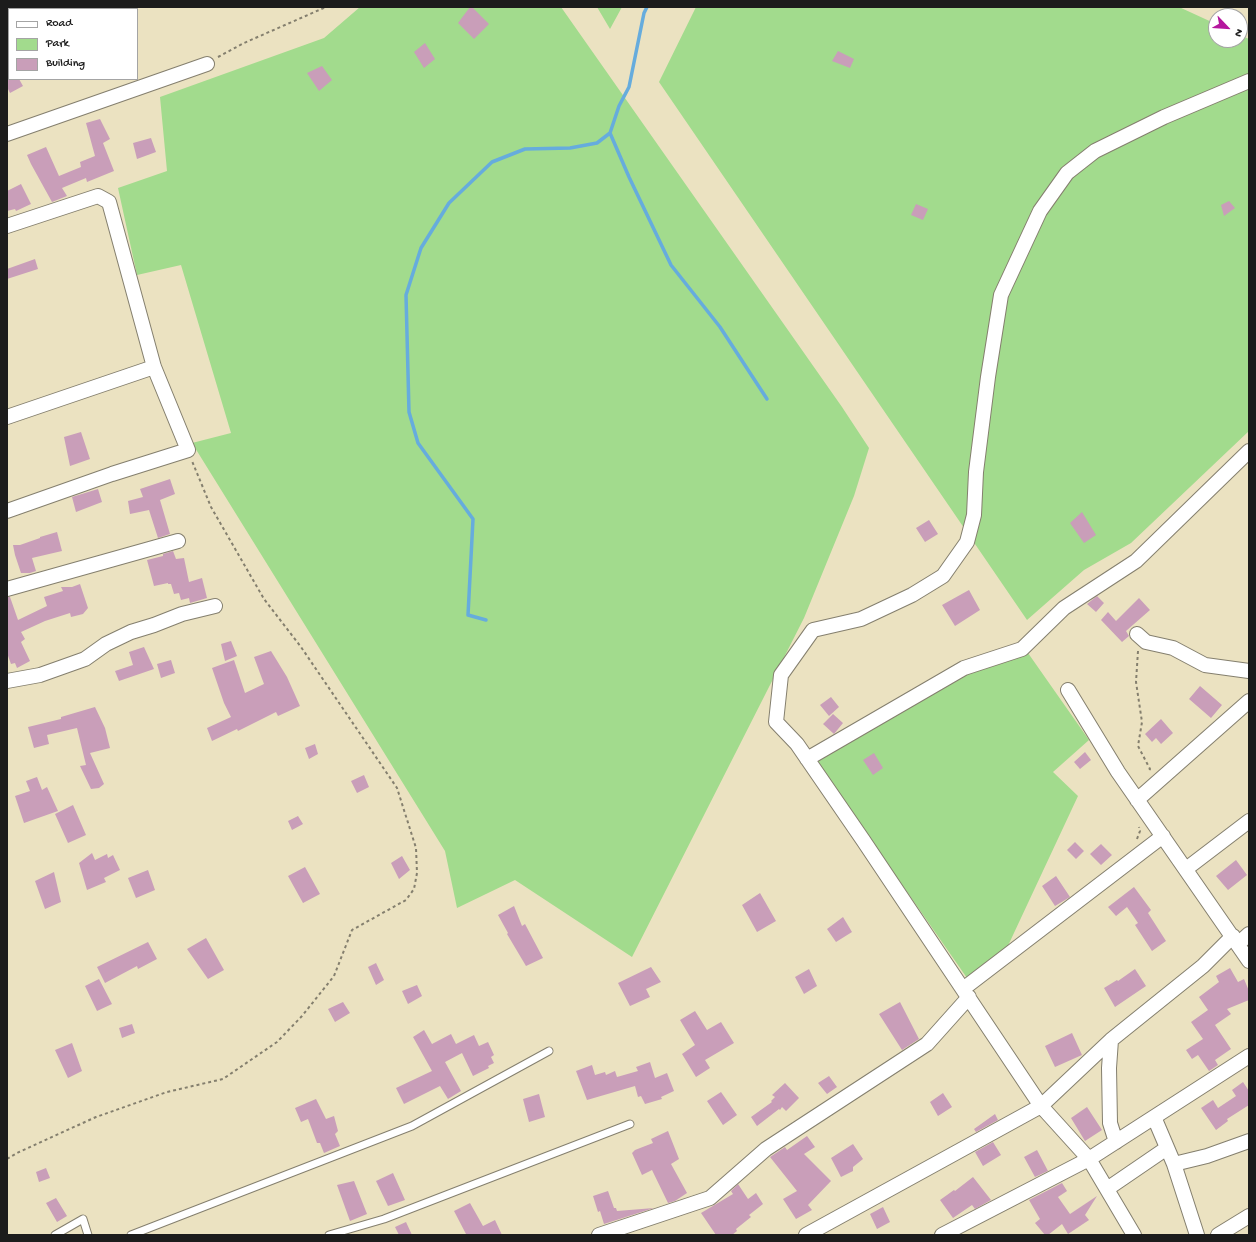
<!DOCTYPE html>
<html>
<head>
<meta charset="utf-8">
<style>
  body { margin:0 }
  #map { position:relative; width:1256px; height:1242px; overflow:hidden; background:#ebe2c1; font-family:"Gochi Hand",sans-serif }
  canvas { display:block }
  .frame { position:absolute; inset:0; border:8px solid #1c1c1c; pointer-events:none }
  .legend { position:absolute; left:8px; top:8px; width:130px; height:72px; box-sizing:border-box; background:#fff; border:1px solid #a4a4a4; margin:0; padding:5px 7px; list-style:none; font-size:12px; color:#1c1c1c }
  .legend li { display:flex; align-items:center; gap:8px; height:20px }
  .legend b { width:20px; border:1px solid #a4a4a4 }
  .north { position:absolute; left:1208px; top:8px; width:40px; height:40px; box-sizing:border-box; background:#fff; border:1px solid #a4a4a4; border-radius:50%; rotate:115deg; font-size:11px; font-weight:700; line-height:16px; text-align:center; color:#1c1c1c }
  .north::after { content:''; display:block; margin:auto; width:14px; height:18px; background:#b5179e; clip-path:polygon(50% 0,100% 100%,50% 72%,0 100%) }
</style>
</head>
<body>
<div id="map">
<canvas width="1256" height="1242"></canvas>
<div class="frame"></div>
<ul class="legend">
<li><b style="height:5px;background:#fff"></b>Road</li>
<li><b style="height:11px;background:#a2db8d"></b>Park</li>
<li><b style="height:11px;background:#c99eb9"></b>Building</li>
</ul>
<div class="north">N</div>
</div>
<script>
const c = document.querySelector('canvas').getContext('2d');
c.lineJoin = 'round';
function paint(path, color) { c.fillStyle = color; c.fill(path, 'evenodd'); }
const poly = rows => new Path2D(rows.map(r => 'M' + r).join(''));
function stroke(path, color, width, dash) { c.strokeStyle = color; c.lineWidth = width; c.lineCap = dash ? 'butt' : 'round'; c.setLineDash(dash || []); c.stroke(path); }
const green = poly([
  [360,7,561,7,842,407,869,448,854,496,804,618,632,957,515,880,457,908,445,851,192,443,231,433,181,265,137,275,118,188,167,171,160,97,324,38],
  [597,7,622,7,610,29],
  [696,7,1179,7,1216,24,1216,40,1240,40,1240,35,1249,39,1249,431,1131,543,1084,570,1027,620,659,82],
  [1028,653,1089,740,1053,772,1078,796,1006,950,967,978,816,761,966,674]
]);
const stream = poly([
  [610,133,629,177,671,265,720,327,767,399],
  [486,620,468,615,473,519,418,443,409,412,406,295,421,248,449,203,492,162,525,149,570,148,597,143,610,133,619,106,629,87,644,13,647,7]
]);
const building = poly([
  [470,7,472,7,489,24,474,39,458,23],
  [425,43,435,59,424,68,414,52],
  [838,51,854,59,850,68,832,61],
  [322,66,332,80,319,91,307,73],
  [7,79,19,79,23,86,10,93,7,87],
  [100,119,110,139,103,143,114,171,87,182,86,178,62,188,67,196,52,202,31,164,27,155,46,147,59,176,81,167,80,162,95,156,86,123],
  [151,138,156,152,137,159,133,143],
  [21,184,31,204,16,211,15,209,7,211,7,191],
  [1229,201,1235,208,1224,216,1221,205],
  [916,204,928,209,923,220,911,215],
  [35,259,38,269,7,279,7,269],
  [81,432,90,459,70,466,64,437],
  [170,479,175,494,160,500,170,534,158,538,149,510,130,514,128,501,143,497,140,489],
  [98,489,102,502,76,512,72,497],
  [1082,512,1096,535,1084,543,1070,523],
  [929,520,938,534,925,542,916,528],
  [57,532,62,551,32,558,36,571,30,573,21,573,15,555,13,545,20,545,40,538,40,537],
  [173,551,176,559,184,558,189,582,202,578,207,598,190,603,189,598,181,600,179,593,174,594,171,584,168,584,168,583,154,586,147,560,163,556,163,554],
  [80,584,88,608,83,614,71,617,70,613,45,621,21,632,25,639,21,642,30,661,17,668,15,663,11,664,7,653,7,597,10,597,18,620,47,606,44,597,63,591,61,587,72,587],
  [969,590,980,610,955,626,942,605],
  [1097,596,1104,603,1096,612,1087,604],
  [1139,598,1150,610,1126,631,1129,636,1122,642,1101,620,1108,612,1116,621],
  [231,641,237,656,225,661,221,644],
  [144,647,154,669,119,681,115,671,133,665,129,652],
  [271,651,287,677,300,706,278,716,276,712,238,731,237,729,212,741,207,728,231,717,224,703,212,668,234,660,245,693,264,684,254,657],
  [171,660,175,673,161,678,157,664],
  [1200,686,1222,705,1211,718,1189,699],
  [831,697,839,707,829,716,820,705],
  [95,707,105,728,110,748,90,753,104,784,99,788,91,789,80,766,86,765,77,728,47,735,49,744,34,748,28,727,61,719,61,717],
  [833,714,843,723,834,734,823,724],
  [1161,719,1173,733,1161,744,1156,738,1152,742,1145,734],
  [315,744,318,754,309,759,305,748],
  [1085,752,1091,760,1080,769,1074,762],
  [874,753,883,768,873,775,863,760],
  [364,775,369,787,357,793,351,781],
  [37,777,42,790,47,787,58,811,24,823,15,796,30,791,26,781],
  [73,805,86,835,68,843,55,814],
  [298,816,303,824,292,830,288,821],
  [1075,842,1084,851,1076,859,1067,850],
  [1101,844,1112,855,1101,865,1090,854],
  [92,853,95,860,107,854,108,858,113,855,120,870,104,878,106,882,87,890,79,863],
  [402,856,410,870,399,879,391,863],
  [1236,860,1247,875,1228,890,1216,876],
  [305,867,320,894,303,903,288,876],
  [148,870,155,890,136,898,128,878],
  [54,872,61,902,45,909,35,881],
  [1056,876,1070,897,1055,906,1042,886],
  [1134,887,1151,910,1148,913,1166,941,1152,951,1135,925,1138,923,1127,907,1116,916,1108,907],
  [760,893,776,921,757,932,742,905],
  [514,906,522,926,525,924,543,958,526,966,507,934,508,933,498,915],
  [843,917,852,932,836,942,827,929],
  [206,938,224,970,208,979,187,949],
  [148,942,157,959,138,969,137,966,105,983,97,967],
  [376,963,384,980,376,985,368,967],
  [651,967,661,982,646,989,650,997,630,1006,618,983],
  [1230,968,1238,982,1244,979,1249,991,1249,1000,1227,1009,1231,1014,1215,1025,1231,1049,1215,1060,1218,1065,1209,1071,1198,1055,1192,1059,1186,1050,1203,1039,1191,1022,1208,1010,1199,997,1219,982,1216,976],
  [809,969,817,986,804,994,795,977],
  [1135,969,1146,986,1115,1007,1104,988,1117,980,1118,981],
  [99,979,112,1004,97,1011,85,986],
  [417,985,422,996,408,1004,402,991],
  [343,1002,350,1013,335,1022,328,1009],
  [900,1002,919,1039,902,1050,879,1014],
  [695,1011,707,1030,721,1022,734,1043,705,1060,710,1068,696,1077,682,1054,695,1045,680,1020],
  [132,1024,135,1033,122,1038,119,1028],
  [424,1030,432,1044,451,1034,456,1044,474,1035,479,1046,488,1042,494,1055,491,1057,494,1063,488,1066,489,1068,473,1076,462,1053,445,1062,461,1091,448,1099,440,1086,404,1104,396,1088,432,1071,413,1037],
  [1072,1033,1082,1055,1055,1067,1045,1046],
  [72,1043,82,1071,68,1078,55,1050],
  [650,1062,655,1078,667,1073,674,1091,661,1097,662,1099,645,1104,641,1096,638,1097,635,1086,587,1100,576,1071,592,1065,595,1075,605,1072,606,1075,615,1071,617,1077,638,1071,636,1067],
  [829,1076,837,1087,827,1094,818,1083],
  [1243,1082,1249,1091,1249,1105,1227,1119,1228,1121,1216,1130,1201,1108,1213,1100,1218,1108,1236,1096,1232,1090],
  [785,1083,799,1098,786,1111,782,1107,780,1110,779,1109,757,1126,751,1117,772,1102,771,1101,775,1097,772,1095],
  [721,1092,737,1115,723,1125,707,1101],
  [943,1093,952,1107,938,1116,930,1102],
  [539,1094,545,1117,529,1122,523,1099],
  [316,1099,326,1119,334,1116,338,1131,335,1134,340,1146,324,1153,320,1143,317,1143,308,1119,301,1122,295,1108],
  [1087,1107,1102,1130,1085,1141,1071,1118],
  [995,1114,998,1120,976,1132,974,1129],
  [668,1131,679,1159,671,1164,687,1193,675,1201,668,1203,652,1170,642,1175,632,1153,635,1150,653,1143,651,1139],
  [807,1136,815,1147,804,1154,831,1181,808,1205,812,1210,796,1219,783,1199,797,1191,770,1157,785,1147,787,1150],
  [993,1142,1001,1155,983,1166,975,1152],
  [853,1144,863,1159,853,1167,853,1171,841,1177,831,1158],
  [1037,1150,1048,1171,1035,1177,1024,1157],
  [46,1168,50,1178,39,1182,36,1172],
  [393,1173,405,1200,388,1206,376,1181],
  [973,1177,991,1200,975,1209,972,1205,953,1218,940,1200,954,1190,955,1191],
  [354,1181,367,1214,350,1221,337,1185],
  [1062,1183,1067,1191,1058,1197,1070,1214,1097,1196,1085,1215,1089,1220,1068,1234,1062,1224,1048,1235,1045,1235,1035,1223,1040,1219,1029,1200],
  [738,1184,748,1199,756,1193,763,1204,749,1215,751,1217,736,1229,737,1231,732,1235,716,1235,701,1213,733,1194,731,1191],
  [608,1191,614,1208,616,1208,617,1211,654,1208,604,1224,600,1211,598,1212,593,1196],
  [56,1198,67,1216,57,1222,46,1203],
  [470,1203,483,1226,495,1220,502,1235,464,1235,466,1234,454,1211],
  [883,1207,890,1222,877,1229,870,1214],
  [406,1222,412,1235,399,1235,395,1227]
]);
const path = poly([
  [218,57,244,43,326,7],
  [1138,651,1136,682,1142,722,1138,746,1150,769,1149,771],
  [1137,839,1140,831,1139,827],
  [7,1159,19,1152,96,1117,167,1092,223,1079,277,1042,302,1016,334,976,352,930,406,900,414,889,417,873,416,848,397,788,301,647,264,599,211,507,192,461]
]);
const service = poly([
  [55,1235,83,1219,88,1235],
  [131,1235,412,1126,549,1051],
  [329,1235,384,1219,630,1124]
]);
const minor = poly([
  [96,9,101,7],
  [7,47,9,47],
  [7,134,207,64],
  [7,226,98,196,109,202,154,367,188,450,112,474,7,511],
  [7,417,154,367],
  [7,589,178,541],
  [1137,634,1146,642,1173,648,1205,665,1249,671],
  [7,681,40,675,85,659,106,644,131,632,154,625,182,614,215,606],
  [1068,690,1118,772,1249,961],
  [807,759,964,668,1022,649,1064,608,1136,561,1249,451],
  [1137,800,1249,701],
  [1186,869,1249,821],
  [1238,944,1249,934],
  [963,989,1163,836],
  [1111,1040,1109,1068,1110,1123,1116,1142],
  [1154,1117,1174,1164,1207,1156,1249,1141],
  [1174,1164,1197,1235],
  [1107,1189,1167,1148],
  [599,1235,710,1198,766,1149,927,1044,969,997],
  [806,1235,1041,1106,1111,1040,1203,966,1233,936],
  [942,1235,1089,1159,1249,1056],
  [1134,1235,1089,1159,1041,1106,863,840,797,744,776,722,781,675,813,630,861,619,912,595,943,576,967,542,974,515,976,472,988,377,1001,295,1040,211,1067,173,1095,151,1164,117,1249,81],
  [1218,1235,1249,1216]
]);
paint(green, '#a2db8d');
stroke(stream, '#66acdd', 3.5);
paint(building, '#c99eb9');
stroke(service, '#847f6e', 9);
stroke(minor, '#847f6e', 16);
stroke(path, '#847f6e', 2, [3, 3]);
stroke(service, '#fff', 7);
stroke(minor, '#fff', 14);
</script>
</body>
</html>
